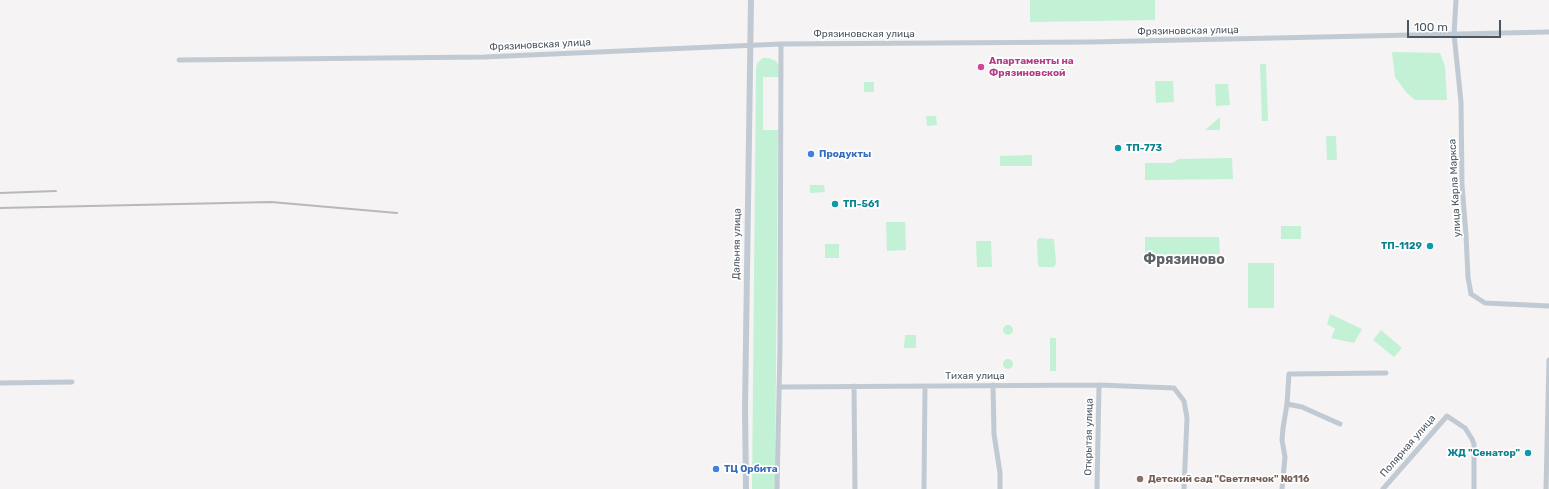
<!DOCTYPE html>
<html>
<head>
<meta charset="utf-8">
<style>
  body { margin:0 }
  #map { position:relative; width:1549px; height:489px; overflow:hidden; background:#f5f3f3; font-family:Rubik,sans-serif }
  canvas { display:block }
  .scale { position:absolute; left:1407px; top:20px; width:94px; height:18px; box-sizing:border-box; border:2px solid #4a5661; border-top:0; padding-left:5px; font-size:12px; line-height:14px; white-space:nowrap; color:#4a5661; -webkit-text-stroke:3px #fff; paint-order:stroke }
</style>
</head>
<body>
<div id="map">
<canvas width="1549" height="489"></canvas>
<div class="scale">100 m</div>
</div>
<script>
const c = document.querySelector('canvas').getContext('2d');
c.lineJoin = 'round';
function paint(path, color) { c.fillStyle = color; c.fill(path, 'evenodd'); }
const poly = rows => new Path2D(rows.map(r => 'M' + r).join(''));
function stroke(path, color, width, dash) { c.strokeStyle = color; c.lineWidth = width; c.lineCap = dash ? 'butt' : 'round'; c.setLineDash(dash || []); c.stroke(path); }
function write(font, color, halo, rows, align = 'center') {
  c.font = font + ' Rubik,sans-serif'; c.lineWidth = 3.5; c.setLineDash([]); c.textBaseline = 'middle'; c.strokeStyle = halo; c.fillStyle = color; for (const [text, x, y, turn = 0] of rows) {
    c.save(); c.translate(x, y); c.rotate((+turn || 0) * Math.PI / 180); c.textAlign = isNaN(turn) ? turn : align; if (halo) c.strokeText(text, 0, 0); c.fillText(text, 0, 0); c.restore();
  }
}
const green = poly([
  [1030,0,1155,0,1155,20,1030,22],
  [1392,52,1440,53,1445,66,1447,100,1415,100,1406,92,1395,77],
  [763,58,769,58,776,61,779,66,779,77,763,77,763,130,778,130,775,489,752,489,756,69,757,63],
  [1260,64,1266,64,1268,121,1262,121],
  [1173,81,1174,102,1156,103,1155,81],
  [864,82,874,82,874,92,864,92],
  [1215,84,1228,84,1230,105,1216,106],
  [926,116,936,116,937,125,927,126],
  [1220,117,1220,130,1205,130],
  [1326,136,1336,136,1337,160,1327,160],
  [1032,155,1032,166,1000,166,1000,156],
  [1232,158,1233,179,1145,180,1145,163,1172,163,1179,159],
  [810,185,824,185,825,192,810,193],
  [886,222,905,222,906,250,887,251],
  [1281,226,1301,226,1301,239,1281,239],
  [1145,237,1219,237,1220,254,1145,255],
  [1039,238,1054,239,1056,263,1054,267,1040,267,1038,265,1037,241],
  [976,241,991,241,992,267,977,267],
  [825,244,839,244,839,258,825,258],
  [1248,263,1274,263,1274,308,1248,308],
  [1330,314,1362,329,1354,343,1331,338,1335,329,1327,324],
  '1003 330a5 5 0 1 1 10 0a5 5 0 1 1-10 0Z',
  [1381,330,1402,348,1394,357,1373,340],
  [905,335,916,335,916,348,904,348],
  [1050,338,1056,338,1056,371,1050,371],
  '1003 364a5 5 0 1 1 10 0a5 5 0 1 1-10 0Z'
]);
const minor = poly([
  [1456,0,1454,34,1461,102,1462,185,1466,235,1468,277,1471,294,1485,303,1549,306],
  [179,60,484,57,781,44,1091,42,1549,32],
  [0,383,72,382],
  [993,385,994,434,1000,473,1000,489],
  [854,386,855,489],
  [779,387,1099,385,1174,388,1184,401,1187,418,1184,489],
  [1287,404,1302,407,1340,424],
  [777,489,780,347,781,44],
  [924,489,925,386],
  [1097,489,1099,385],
  [1282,489,1285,457,1282,440,1283,428,1287,404,1289,374,1386,373],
  [1383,489,1447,416,1465,428,1472,439,1474,444,1474,489],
  [1546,489,1549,360]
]);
const tertiary = poly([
  [746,489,745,408,751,0]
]);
const rail = poly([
  [0,193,56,191],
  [0,208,271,202,397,213]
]);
const markers = [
  [981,67,4,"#d1479c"],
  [1118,148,4,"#0f9aa8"],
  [811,154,4,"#3f7fe0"],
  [835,204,4,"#0f9aa8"],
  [1430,246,4,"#0f9aa8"],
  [1528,453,4,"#0f9aa8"],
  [716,469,4,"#3f7fe0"],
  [1140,479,4,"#8d6e63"]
];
const streetNames = [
  ["Фрязиновская улица",1188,31,-1],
  ["Фрязиновская улица",864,34],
  ["Фрязиновская улица",540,45,-3],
  ["улица Карла Маркса",1455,188,-93],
  ["Дальняя улица",737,244,-89],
  ["Тихая улица",975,376],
  ["Открытая улица",1089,437,-89],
  ["Полярная улица",1408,446,-49]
];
const hotelNames = [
  ["Апартаменты на",989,61],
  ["Фрязиновской",989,73]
];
const cultureNames = [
  ["ТП-773",1126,148],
  ["ТП-561",843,204],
  ["ТП-1129",1422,246,"right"],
  ["ЖД \"Сенатор\"",1520,453,"right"]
];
const shopNames = [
  ["Продукты",819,154],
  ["ТЦ Орбита",724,469]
];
const educationNames = [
  ["Детский сад \"Светлячок\" №116",1148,479]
];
const districtNames = [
  ["Фрязиново",1184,260]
];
paint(green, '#c3f1d5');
stroke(minor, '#c1cad2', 5);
stroke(tertiary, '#c1cad2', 6);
stroke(rail, '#b5b8bd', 2);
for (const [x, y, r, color] of markers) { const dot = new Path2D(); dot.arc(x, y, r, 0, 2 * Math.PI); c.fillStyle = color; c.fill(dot); stroke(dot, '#fff', 1.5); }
write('10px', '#4a5661', '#fff', streetNames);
write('bold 10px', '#b23c85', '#fff', hotelNames, 'left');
write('bold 10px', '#0d838f', '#fff', cultureNames, 'left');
write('bold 10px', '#366cbe', '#fff', shopNames, 'left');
write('bold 10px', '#785e54', '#fff', educationNames, 'left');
write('bold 14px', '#5f6368', '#fff', districtNames);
</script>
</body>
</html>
